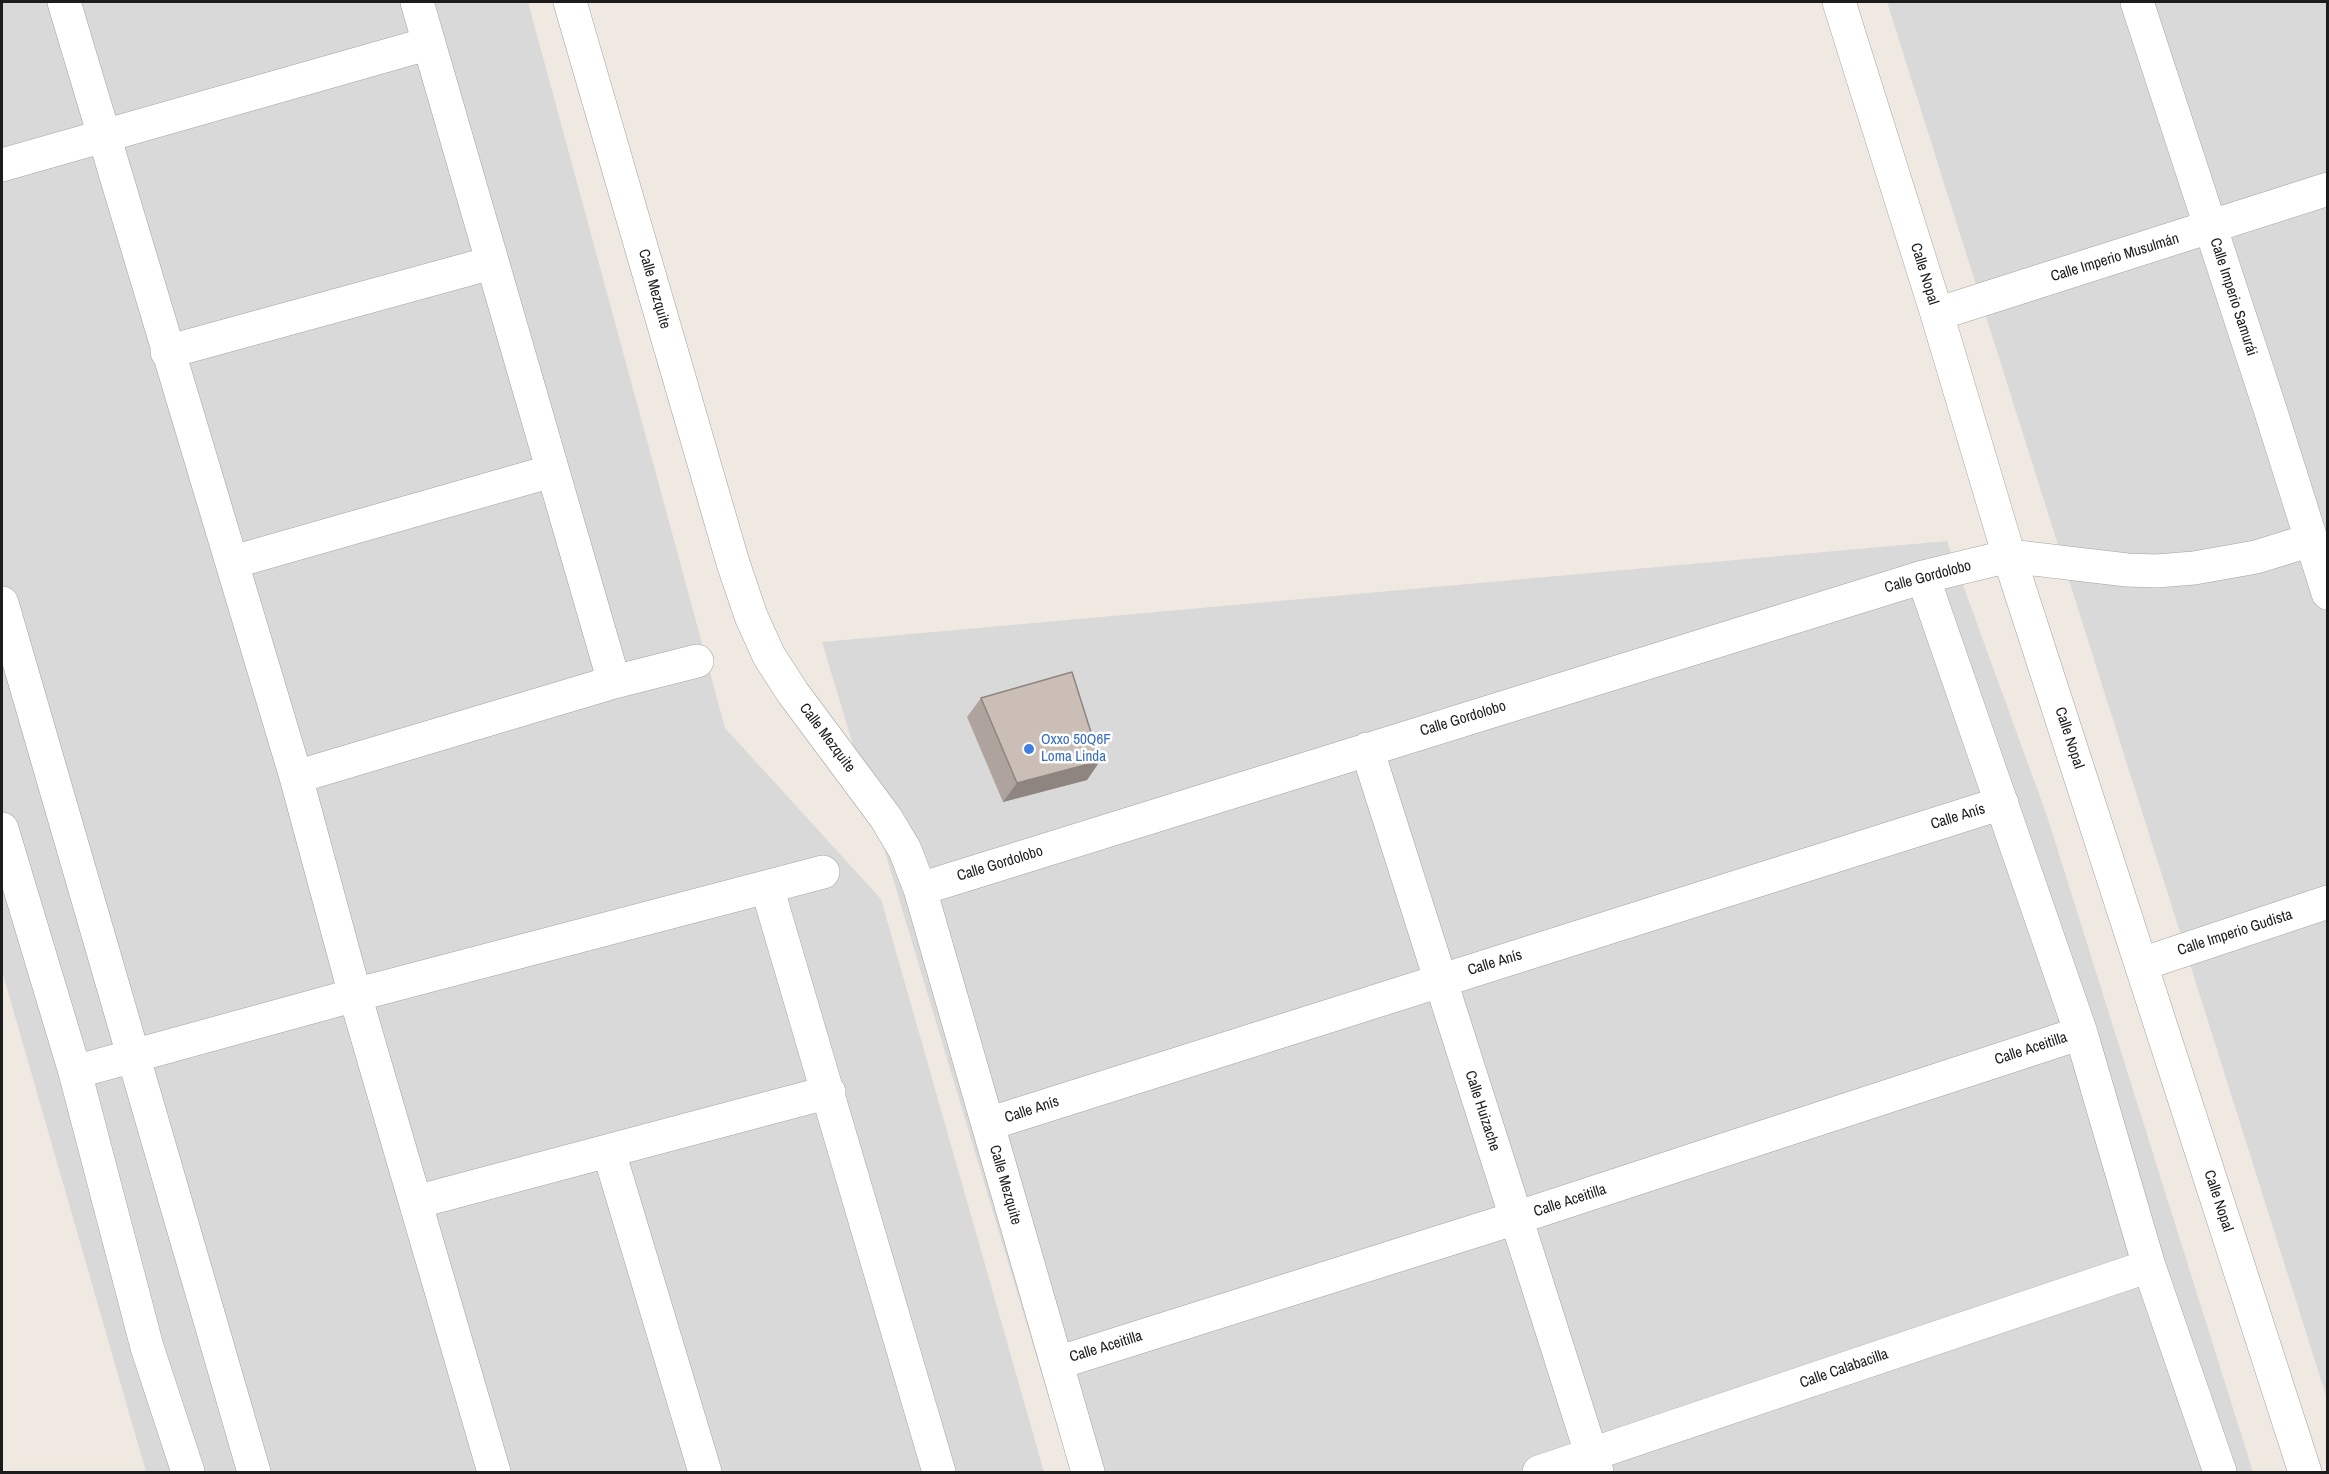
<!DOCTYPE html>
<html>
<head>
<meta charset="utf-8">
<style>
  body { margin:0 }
  #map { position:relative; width:2329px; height:1474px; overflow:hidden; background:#efe9e1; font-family:"Archivo Narrow",sans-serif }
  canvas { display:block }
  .frame { position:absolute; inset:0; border:3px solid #1c1c1c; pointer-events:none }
</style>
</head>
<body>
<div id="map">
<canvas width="2329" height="1474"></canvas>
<div class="frame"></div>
</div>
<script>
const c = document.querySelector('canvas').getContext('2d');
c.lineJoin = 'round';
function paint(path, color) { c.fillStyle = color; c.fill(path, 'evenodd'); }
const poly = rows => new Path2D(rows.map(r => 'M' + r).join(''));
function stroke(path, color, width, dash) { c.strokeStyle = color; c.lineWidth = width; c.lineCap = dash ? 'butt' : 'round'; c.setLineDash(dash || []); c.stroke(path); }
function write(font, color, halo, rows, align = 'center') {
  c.font = font + ' "Archivo Narrow",sans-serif'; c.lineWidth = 5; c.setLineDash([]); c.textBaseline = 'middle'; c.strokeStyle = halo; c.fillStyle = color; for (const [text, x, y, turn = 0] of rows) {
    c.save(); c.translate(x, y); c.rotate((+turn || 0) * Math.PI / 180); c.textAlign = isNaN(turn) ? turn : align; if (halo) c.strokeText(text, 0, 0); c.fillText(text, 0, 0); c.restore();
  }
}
const residential = poly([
  [2,2,528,2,725,728,881,899,1044,1472,146,1472,2,971],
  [1887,2,2327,2,2327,1399,1995,345],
  [1947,541,2047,816,2253,1472,1071,1472,822,642]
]);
const minor = poly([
  [64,2,296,777,355,995,494,1472],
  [417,2,614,682],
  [570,2,733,563,751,616,769,656,793,693,886,818,905,850,920,889,1088,1472],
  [1839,2,1937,314,2009,556,2305,1472],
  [2137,2,2270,409,2328,593],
  [2,165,427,44],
  [1937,314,2328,189],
  [167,352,491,263],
  [233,562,552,471],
  [1923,577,2081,1033,2149,1266,2220,1472],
  [2,603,254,1472],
  [1367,749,1597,1472],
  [296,777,614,682,697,661],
  [2,829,75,1072,147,1347,188,1472],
  [767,887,939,1472],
  [920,889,1923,577,2009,556,2127,570,2157,571,2194,568,2256,557,2311,540],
  [2142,964,2328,902],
  [75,1072,355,995,823,872],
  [988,1124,2002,803],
  [609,1152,705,1472],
  [416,1202,829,1092],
  [1057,1363,1516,1218,2081,1033],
  [1539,1472,2149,1266]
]);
const wall = poly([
  [981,698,1100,761,1087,780,1003,802,967,717]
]);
const shadedWall = poly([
  [1100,761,1087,780,1003,802,1017,783]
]);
const building = poly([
  [1072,672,1100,761,1017,783,981,698,1072,672]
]);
const markers = [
  [1029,749,6,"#3f7fe0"]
];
const streetNames = [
  ["Calle Imperio Musulmán",2115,258,-17],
  ["Calle Nopal",1924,274,73],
  ["Calle Mezquite",654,289,74],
  ["Calle Imperio Samurái",2233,297,72],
  ["Calle Gordolobo",1928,577,-15],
  ["Calle Gordolobo",1463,719,-17],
  ["Calle Mezquite",827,738,53],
  ["Calle Nopal",2069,738,72],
  ["Calle Anís",1958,817,-17],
  ["Calle Gordolobo",1000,864,-17],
  ["Calle Imperio Gudista",2235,933,-18],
  ["Calle Anís",1495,963,-17],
  ["Calle Aceitilla",2031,1049,-18],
  ["Calle Anís",1032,1110,-18],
  ["Calle Huizache",1482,1111,72],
  ["Calle Mezquite",1005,1185,74],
  ["Calle Aceitilla",1570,1201,-18],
  ["Calle Nopal",2218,1201,72],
  ["Calle Aceitilla",1106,1347,-17],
  ["Calle Calabacilla",1844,1369,-19]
];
const shopNames = [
  ["Oxxo 50Q6F",1041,740],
  ["Loma Linda",1041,757]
];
paint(residential, '#dad9d9');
stroke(minor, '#a3a3a3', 34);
stroke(minor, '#fff', 33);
paint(wall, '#afa39d');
paint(shadedWall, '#8e8580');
paint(building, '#cbbeb7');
stroke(building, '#8e8580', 1.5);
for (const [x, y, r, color] of markers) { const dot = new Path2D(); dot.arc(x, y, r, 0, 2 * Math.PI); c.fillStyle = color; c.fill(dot); stroke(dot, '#fff', 2); }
write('15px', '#1c1c1c', '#fff', streetNames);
write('15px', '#366cbe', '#fff', shopNames, 'left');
</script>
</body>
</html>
